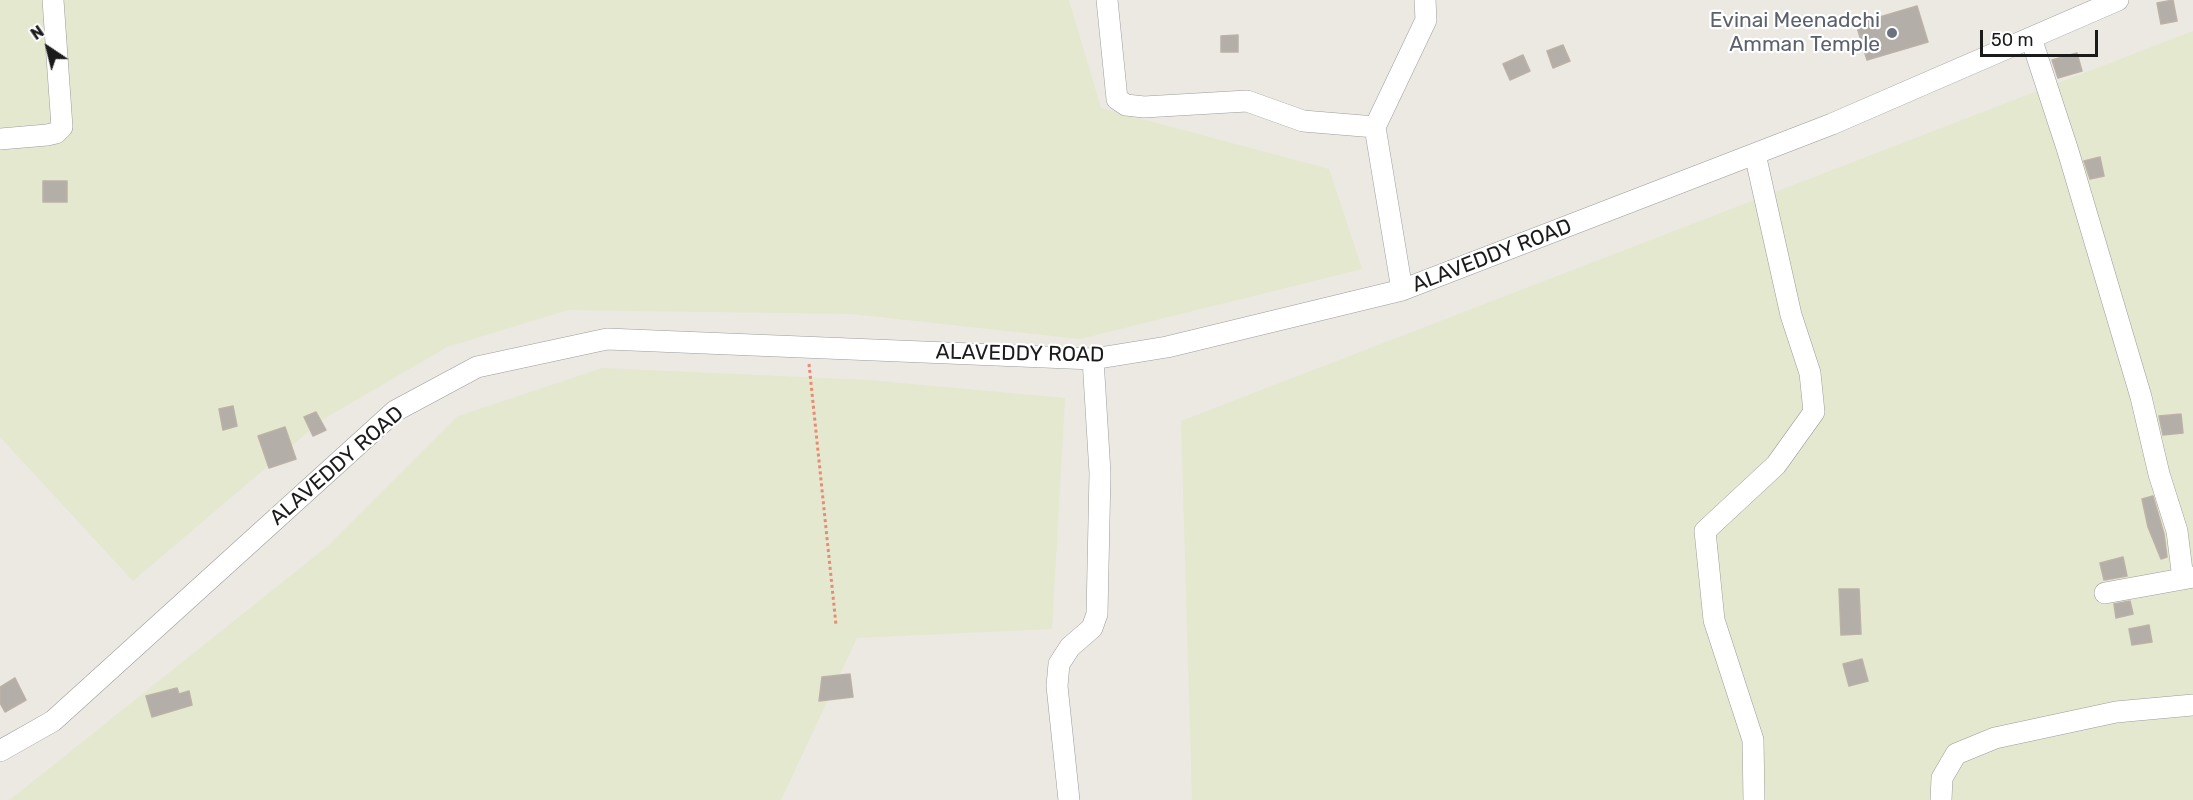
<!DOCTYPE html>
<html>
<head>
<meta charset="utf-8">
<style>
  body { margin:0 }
  #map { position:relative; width:2193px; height:800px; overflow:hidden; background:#ebe9e2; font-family:Rubik,sans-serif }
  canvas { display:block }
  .north { position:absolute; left:18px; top:18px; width:60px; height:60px; -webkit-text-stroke:4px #fff; paint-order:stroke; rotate:325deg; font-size:16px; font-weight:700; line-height:24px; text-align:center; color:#1b1b1b }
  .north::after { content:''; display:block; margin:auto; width:21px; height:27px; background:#1b1b1b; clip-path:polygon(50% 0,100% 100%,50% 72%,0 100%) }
  .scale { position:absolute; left:1980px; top:30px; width:118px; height:27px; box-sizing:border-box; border:3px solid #1b1b1b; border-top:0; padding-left:8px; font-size:18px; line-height:21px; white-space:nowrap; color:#1b1b1b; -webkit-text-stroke:4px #fff; paint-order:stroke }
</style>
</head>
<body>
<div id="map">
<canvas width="2193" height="800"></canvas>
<div class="north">N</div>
<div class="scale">50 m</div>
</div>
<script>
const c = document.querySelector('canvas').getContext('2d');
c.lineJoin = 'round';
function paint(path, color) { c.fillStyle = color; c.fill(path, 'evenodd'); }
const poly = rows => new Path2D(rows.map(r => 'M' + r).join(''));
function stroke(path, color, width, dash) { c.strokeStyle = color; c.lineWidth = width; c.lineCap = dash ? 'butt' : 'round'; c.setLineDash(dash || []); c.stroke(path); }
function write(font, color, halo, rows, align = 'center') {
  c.font = font + ' Rubik,sans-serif'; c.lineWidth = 4.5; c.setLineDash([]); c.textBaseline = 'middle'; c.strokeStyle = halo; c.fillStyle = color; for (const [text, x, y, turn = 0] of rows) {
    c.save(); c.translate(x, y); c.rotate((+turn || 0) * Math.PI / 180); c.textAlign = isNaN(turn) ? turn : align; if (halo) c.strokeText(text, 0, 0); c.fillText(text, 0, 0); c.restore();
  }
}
const farmland = poly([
  [0,0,1069,0,1101,108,1329,169,1362,269,1080,339,852,314,568,310,447,347,322,420,133,581,0,437],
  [2193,31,2193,800,1192,800,1181,421],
  [602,368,869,380,1065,398,1052,629,857,638,781,800,6,800,11,799,329,545,458,416]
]);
const building = poly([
  [2173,0,2177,21,2161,24,2157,3,2173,0],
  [1917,6,1928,42,1867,60,1856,24,1917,6],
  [1238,35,1238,52,1221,52,1221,36,1238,35],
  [1563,45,1570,61,1553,68,1547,51,1563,45],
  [2077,53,2082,71,2058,78,2052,60,2077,53],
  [1523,55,1530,71,1510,80,1503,64,1523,55],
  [2100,157,2104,176,2090,179,2084,161,2100,157],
  [43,181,67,181,67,202,43,202,43,181],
  [233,406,237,426,223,430,219,409,233,406],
  [316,412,326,430,313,436,304,417,316,412],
  [2181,414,2183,433,2163,435,2159,416,2181,414],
  [285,427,296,459,269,468,258,436,285,427],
  [2153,496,2164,534,2167,557,2161,559,2148,527,2142,499,2153,496],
  [2123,557,2127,576,2104,580,2100,563,2123,557],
  [1839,589,1859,589,1861,634,1841,635,1839,589],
  [2130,601,2133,614,2116,618,2114,604,2130,601],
  [2149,625,2152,642,2132,645,2129,629,2149,625],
  [1862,659,1868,681,1849,686,1843,664,1862,659],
  [850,674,853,697,819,701,822,677,850,674],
  [15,678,26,700,5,712,0,703,0,687,15,678],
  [177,688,179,694,189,691,192,705,152,717,146,696,177,688]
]);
const path = poly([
  [809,364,836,625]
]);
const minor = poly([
  [1107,0,1117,99,1126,105,1144,107,1247,101,1303,121,1375,127],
  [2031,38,2068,151,2141,397,2159,474,2177,531,2183,579],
  [0,139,47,135,56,133,62,127,53,0],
  [1402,290,1375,127,1426,20,1425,0],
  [2105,593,2193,577],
  [0,751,53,721,395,411,477,367,607,339,1093,359,1167,347,1402,290,1832,124,2118,0],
  [1069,800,1057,686,1059,664,1070,647,1092,628,1097,614,1100,473,1093,359],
  [1754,800,1753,740,1714,620,1705,531,1776,465,1814,412,1810,373,1791,315,1755,154],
  [1941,800,1942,778,1956,754,1995,738,2116,712,2193,705]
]);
const markers = [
  [1892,33,6,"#6b7280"]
];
const worshipNames = [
  ["Evinai Meenadchi",1880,21],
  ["Amman Temple",1880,45]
];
const streetNames = [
  ["ALAVEDDY ROAD",1492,256,-21],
  ["ALAVEDDY ROAD",1020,354,1],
  ["ALAVEDDY ROAD",337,466,-41]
];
paint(farmland, '#e4e8cf');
paint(building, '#b4aea8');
stroke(building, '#bbb1a6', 1.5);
stroke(minor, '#9c9c9c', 22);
stroke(path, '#e88b76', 3, [3, 3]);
stroke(minor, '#fff', 21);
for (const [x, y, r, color] of markers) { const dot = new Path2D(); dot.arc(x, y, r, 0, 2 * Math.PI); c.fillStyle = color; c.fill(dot); stroke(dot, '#fff', 2); }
write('21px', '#5b616d', '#fff', worshipNames, 'right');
write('21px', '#1b1b1b', '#fff', streetNames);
</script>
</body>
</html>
